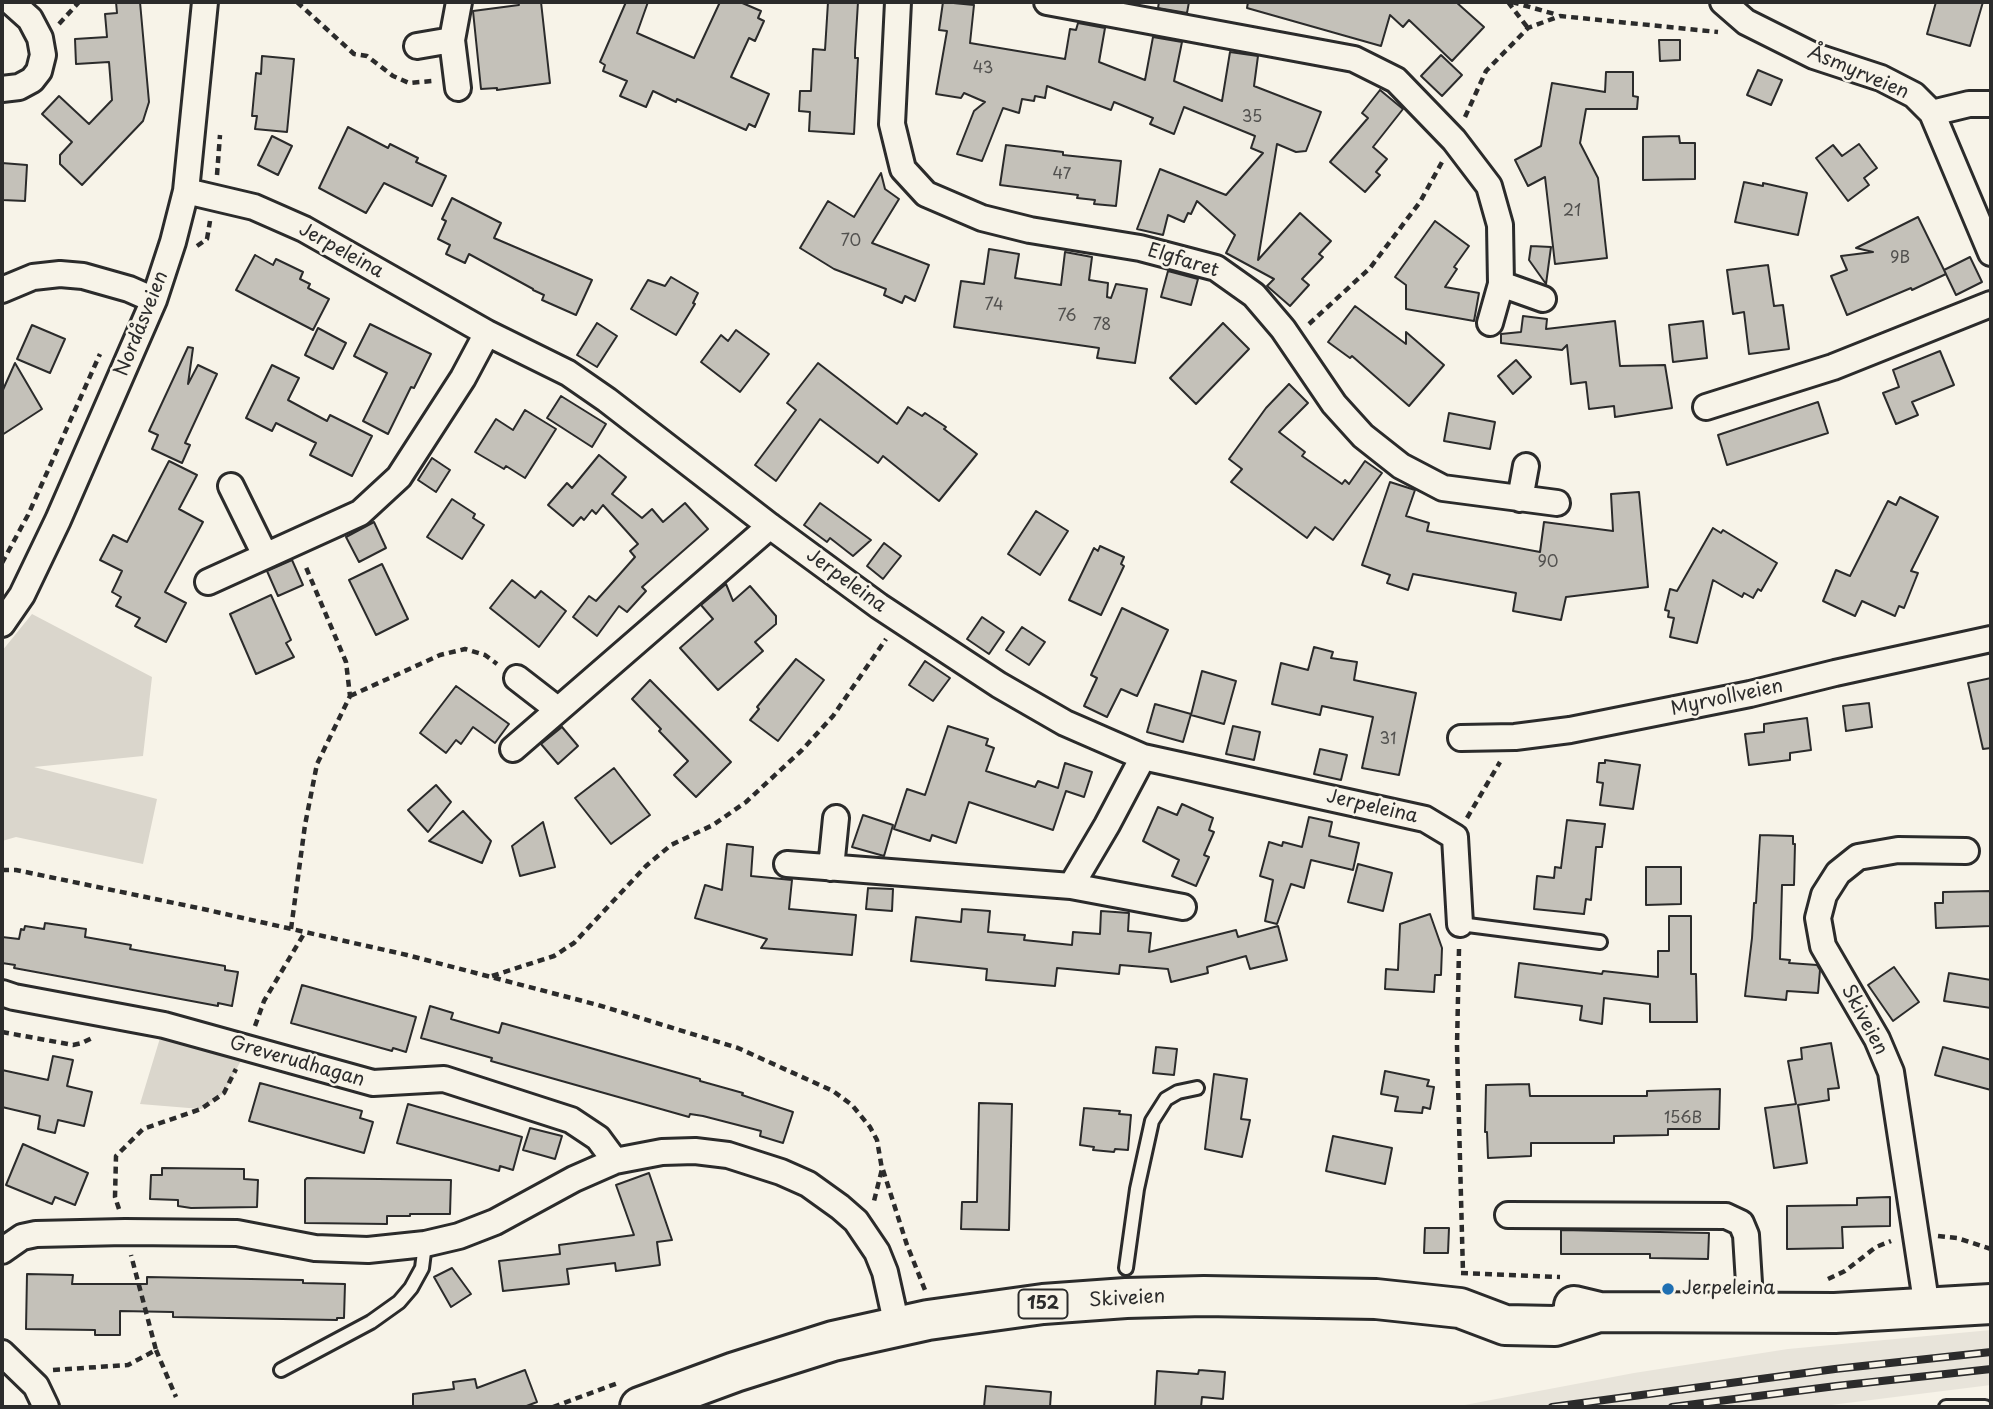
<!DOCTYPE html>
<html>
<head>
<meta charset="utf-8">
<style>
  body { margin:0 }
  #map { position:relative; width:1993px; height:1409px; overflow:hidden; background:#f7f3e8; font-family:"Playpen Sans",sans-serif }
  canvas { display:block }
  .frame { position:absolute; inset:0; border:4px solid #2b2b2b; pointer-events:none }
</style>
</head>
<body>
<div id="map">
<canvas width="1993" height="1409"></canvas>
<div class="frame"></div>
</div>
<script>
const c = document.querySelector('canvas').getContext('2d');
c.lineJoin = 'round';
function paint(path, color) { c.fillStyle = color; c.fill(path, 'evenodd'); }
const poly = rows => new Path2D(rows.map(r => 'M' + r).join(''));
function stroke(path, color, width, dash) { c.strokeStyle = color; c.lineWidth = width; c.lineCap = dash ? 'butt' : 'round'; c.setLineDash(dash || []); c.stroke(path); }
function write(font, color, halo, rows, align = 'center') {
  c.font = font + ' "Playpen Sans",sans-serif'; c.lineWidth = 5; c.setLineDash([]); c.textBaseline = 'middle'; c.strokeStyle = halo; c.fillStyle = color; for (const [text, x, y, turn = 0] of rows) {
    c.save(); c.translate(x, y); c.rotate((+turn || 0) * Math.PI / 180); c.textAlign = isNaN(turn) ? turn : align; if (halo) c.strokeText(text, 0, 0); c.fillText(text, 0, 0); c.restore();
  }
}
const built = poly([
  [1991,1330,1991,1385,1815,1407,1454,1407,1634,1373,1788,1349]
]);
const green = poly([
  [32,614,152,677,143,756,34,767,157,799,143,864,16,837,2,841,2,651],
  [164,1025,247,1049,224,1093,201,1109,140,1104]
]);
const building = poly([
  [116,2,140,2,149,102,143,121,82,185,60,164,60,155,72,142,42,114,59,96,89,124,112,100,109,62,76,64,75,39,107,37,105,14,117,13,116,2],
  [518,2,541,2,550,83,497,90,497,88,481,89,473,11,519,5,518,2],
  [626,2,648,2,637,33,694,58,720,2,740,2,761,11,758,18,764,21,755,41,749,38,731,77,769,94,755,127,749,124,746,130,677,99,676,102,653,91,646,107,620,96,627,81,603,71,605,65,600,62,626,2],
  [828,2,858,2,855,51,855,58,858,58,854,134,809,131,810,112,799,111,800,91,811,91,813,49,825,50,828,2],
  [943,2,974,5,970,43,1065,59,1070,29,1076,30,1078,23,1105,28,1099,62,1145,80,1153,37,1182,42,1174,81,1222,101,1230,52,1258,56,1254,86,1321,112,1306,151,1296,152,1277,144,1258,260,1300,213,1331,241,1319,254,1323,257,1302,279,1309,285,1290,306,1267,286,1274,279,1226,253,1235,235,1197,201,1191,214,1188,213,1184,222,1168,215,1163,235,1137,229,1160,169,1226,195,1263,153,1251,148,1255,136,1184,107,1174,134,1150,124,1153,118,1114,102,1111,110,1047,86,1045,98,1035,96,1034,101,1022,99,1019,113,1003,108,982,161,957,154,974,111,985,102,964,93,961,98,936,94,947,31,939,30,943,2],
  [1159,2,1189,2,1187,13,1158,8,1159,2],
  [1248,2,1456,2,1484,27,1452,61,1409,20,1403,27,1390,15,1381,46,1247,8,1248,2],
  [1936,2,1983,2,1970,46,1927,34,1936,2],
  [1659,40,1680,40,1680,60,1660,61,1659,40],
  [1441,55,1462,75,1442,96,1421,76,1441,55],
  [262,56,294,59,287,132,255,129,257,116,252,116,256,73,261,74,262,56],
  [1758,70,1782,80,1771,105,1747,95,1758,70],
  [1606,72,1633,72,1633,96,1638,97,1637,109,1586,109,1580,143,1598,178,1607,258,1555,264,1545,177,1528,186,1515,160,1541,146,1552,83,1605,92,1606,72],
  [1380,90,1403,109,1373,147,1387,159,1376,172,1380,175,1365,192,1330,162,1368,118,1362,113,1380,90],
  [348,127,388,148,390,144,418,158,416,162,446,176,432,206,384,183,366,213,319,188,348,127],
  [272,136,292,146,278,175,258,165,272,136],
  [1679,136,1680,143,1695,143,1695,179,1643,180,1643,137,1679,136],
  [1859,144,1877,168,1864,178,1869,185,1848,201,1816,158,1833,145,1842,156,1859,144],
  [1006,145,1063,152,1063,155,1121,161,1116,206,1094,204,1095,200,1077,198,1078,195,1000,185,1006,145],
  [2,163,27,165,25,201,2,200,2,163],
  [881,173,885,189,899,199,872,243,929,265,915,301,905,296,902,303,884,295,886,289,834,269,800,248,828,201,854,217,881,173],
  [1744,182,1763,186,1763,183,1807,193,1798,235,1735,222,1744,182],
  [452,198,501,223,494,238,592,280,576,315,542,300,544,295,533,290,533,289,469,254,465,263,446,254,450,245,438,239,446,221,442,219,452,198],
  [1918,217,1946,274,1912,290,1911,288,1847,315,1831,276,1847,270,1841,256,1873,252,1856,248,1918,217],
  [1435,221,1469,246,1454,267,1457,269,1445,287,1479,293,1474,321,1406,309,1406,285,1395,277,1435,221],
  [1531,246,1551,247,1546,284,1529,260,1531,246],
  [989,249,1019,254,1015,278,1061,285,1065,252,1092,257,1089,280,1108,283,1107,297,1111,298,1116,284,1147,289,1135,363,1097,358,1099,348,954,327,961,281,984,284,989,249],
  [255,255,273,265,276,259,303,272,300,279,310,284,308,288,329,299,313,330,236,290,255,255],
  [1970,257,1982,282,1956,295,1944,270,1970,257],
  [1768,265,1774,306,1783,305,1789,349,1749,354,1744,312,1733,314,1727,270,1768,265],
  [1168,271,1198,279,1191,305,1161,297,1168,271],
  [671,277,698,293,693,303,695,304,676,335,631,309,648,280,665,286,671,277],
  [1355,306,1406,344,1406,332,1444,365,1409,406,1352,356,1350,358,1328,342,1355,306],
  [1523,316,1547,319,1546,329,1615,321,1620,366,1665,365,1672,408,1615,417,1614,406,1589,409,1586,382,1571,384,1567,345,1562,350,1501,343,1501,334,1521,332,1523,316],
  [1703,321,1707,358,1673,362,1669,325,1703,321],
  [597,323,617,336,597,367,577,355,597,323],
  [1223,323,1249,349,1196,404,1170,378,1223,323],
  [370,324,431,354,414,388,411,387,388,434,363,421,387,373,354,356,370,324],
  [32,325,65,339,50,373,17,359,32,325],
  [318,328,346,343,333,369,305,355,318,328],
  [736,330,769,354,740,392,701,362,721,335,728,341,736,330],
  [188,347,193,348,188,384,198,365,217,374,185,443,190,445,182,463,152,449,158,435,149,431,188,347],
  [1940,351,1954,385,1912,402,1918,415,1896,424,1883,393,1899,387,1893,370,1940,351],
  [1516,360,1531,377,1513,394,1498,376,1516,360],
  [15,363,42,409,2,435,2,392,15,363],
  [818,363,897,424,908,407,922,416,925,413,946,427,944,429,977,454,939,501,883,456,878,463,820,419,776,481,755,465,796,410,787,403,818,363],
  [272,365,299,378,288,400,327,421,330,415,372,436,352,476,310,455,316,443,276,423,272,431,246,418,272,365],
  [1289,384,1308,403,1279,432,1305,452,1302,456,1342,484,1345,480,1349,484,1365,461,1382,473,1333,540,1315,527,1307,538,1231,482,1242,469,1229,459,1266,408,1289,384],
  [561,396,606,424,592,447,547,418,561,396],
  [1818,402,1828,433,1727,465,1718,435,1818,402],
  [525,410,556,429,525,478,506,466,504,469,475,452,496,419,513,430,525,410],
  [1449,413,1495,422,1490,449,1444,441,1449,413],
  [599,455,626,477,612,494,642,518,652,509,663,522,685,503,708,529,642,587,646,591,627,612,619,606,597,636,573,617,589,596,596,601,635,557,630,551,638,544,603,505,596,514,592,510,584,520,581,517,573,526,548,505,567,483,572,488,599,455],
  [432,458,450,470,436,492,418,480,432,458],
  [169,461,197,475,179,509,203,522,165,592,186,603,166,642,135,626,140,618,116,606,121,597,112,592,122,571,100,560,113,535,127,542,169,461],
  [1390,482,1415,490,1406,516,1429,523,1427,531,1540,552,1544,522,1613,531,1611,494,1639,492,1648,587,1566,597,1561,620,1513,611,1516,593,1413,574,1408,590,1387,583,1390,575,1362,565,1390,482],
  [1900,497,1938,517,1911,571,1918,573,1904,608,1899,606,1895,616,1862,601,1855,616,1823,601,1836,570,1850,576,1888,501,1896,505,1900,497],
  [452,499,475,514,473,518,484,525,462,559,427,537,452,499],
  [820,503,871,540,853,556,830,538,827,542,804,525,820,503],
  [1036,511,1068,531,1040,575,1008,554,1036,511],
  [374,522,386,548,359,562,346,537,374,522],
  [1713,528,1721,533,1723,530,1777,563,1761,591,1758,589,1753,598,1744,593,1742,597,1713,580,1697,643,1670,637,1674,618,1668,617,1669,611,1665,610,1670,589,1677,591,1713,528],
  [884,543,901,556,883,579,867,566,884,543],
  [1100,546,1124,557,1121,564,1124,566,1101,615,1069,600,1094,548,1098,551,1100,546],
  [292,560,303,585,278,596,267,571,292,560],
  [382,564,408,619,376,635,349,580,382,564],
  [512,580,535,598,541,591,566,611,539,647,490,608,512,580],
  [726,584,733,601,750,586,776,616,776,624,755,642,763,651,718,690,680,648,713,619,701,605,726,584],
  [271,595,291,640,286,643,294,657,256,674,230,614,271,595],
  [1122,608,1168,630,1137,696,1121,689,1107,717,1084,706,1097,678,1091,675,1122,608],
  [982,617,1004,632,989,654,967,639,982,617],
  [1022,627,1045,642,1029,665,1006,650,1022,627],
  [1314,647,1333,652,1331,658,1357,662,1354,680,1416,693,1399,775,1362,768,1373,717,1322,706,1320,715,1272,704,1281,663,1308,670,1314,647],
  [796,659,824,680,778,741,750,720,759,709,757,707,796,659],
  [925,661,950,678,933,701,909,685,925,661],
  [1202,671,1236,681,1224,724,1191,715,1202,671],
  [1991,678,1991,748,1983,749,1968,683,1991,678],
  [650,680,731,762,696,797,674,775,688,761,659,731,661,729,632,699,650,680],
  [456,686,509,724,495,743,473,727,461,744,456,740,446,753,420,733,456,686],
  [1869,703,1872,727,1846,731,1843,706,1869,703],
  [1155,704,1191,714,1183,742,1147,732,1155,704],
  [1807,718,1811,750,1790,753,1790,760,1749,765,1745,734,1764,732,1764,724,1807,718],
  [948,726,988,739,986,745,994,748,986,771,1035,787,1038,781,1058,788,1065,763,1092,772,1084,797,1066,791,1053,830,969,802,956,843,932,835,930,841,894,829,907,789,925,795,948,726],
  [1233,726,1260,732,1254,760,1226,754,1233,726],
  [562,727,578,746,558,764,541,744,562,727],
  [1320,749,1347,755,1341,780,1314,774,1320,749],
  [1605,760,1640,765,1633,809,1600,805,1603,783,1597,782,1599,763,1605,763,1605,760],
  [614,768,650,815,611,844,575,798,614,768],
  [436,785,451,802,428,832,408,810,436,785],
  [1182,804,1213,818,1209,830,1214,832,1204,855,1209,857,1196,886,1172,876,1179,860,1143,841,1158,807,1177,815,1182,804],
  [463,811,491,841,482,863,429,841,463,811],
  [863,815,893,825,884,856,852,847,863,815],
  [1309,817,1332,822,1329,836,1359,843,1353,870,1311,860,1304,888,1291,884,1277,924,1265,921,1273,880,1260,876,1269,842,1282,846,1283,842,1302,847,1309,817],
  [1567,820,1605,824,1602,847,1596,847,1591,900,1586,899,1584,914,1534,909,1537,876,1554,878,1555,867,1561,868,1567,820],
  [543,822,555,867,520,876,512,846,543,822],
  [1760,835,1793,836,1793,844,1795,844,1794,885,1782,885,1780,959,1790,960,1789,963,1817,965,1820,970,1818,993,1787,991,1786,1000,1745,996,1752,938,1754,903,1756,903,1760,835],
  [727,844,753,847,751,876,792,880,789,909,856,915,852,955,761,948,767,939,695,918,705,885,722,890,727,844],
  [1358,864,1392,873,1383,911,1348,902,1358,864],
  [1646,867,1681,867,1681,904,1646,905,1646,867],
  [868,888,893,889,892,911,866,909,868,888],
  [1991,891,1991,926,1936,928,1935,903,1943,903,1943,892,1991,891],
  [962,909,990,911,988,932,1025,935,1024,940,1072,945,1073,932,1100,934,1101,911,1129,913,1128,931,1151,933,1149,952,1236,930,1238,937,1278,926,1287,960,1250,969,1246,956,1207,967,1208,973,1171,982,1168,969,1120,965,1119,974,1057,968,1055,986,986,980,987,969,911,961,916,917,961,922,962,909],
  [1430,914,1442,948,1441,975,1435,975,1434,992,1385,989,1386,969,1398,970,1400,924,1430,914],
  [1669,916,1691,916,1691,974,1696,974,1697,1022,1650,1022,1650,1004,1604,998,1602,1024,1580,1020,1582,1006,1515,997,1519,963,1602,974,1603,971,1658,977,1658,951,1669,951,1669,916],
  [45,923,86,929,85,937,131,945,130,949,225,966,225,970,238,972,232,1006,218,1003,218,1006,90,982,14,968,15,965,2,963,2,937,19,939,21,929,24,930,25,926,44,929,45,923],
  [1894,967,1919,1002,1893,1021,1868,985,1894,967],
  [1949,973,1991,980,1991,1008,1944,1001,1949,973],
  [302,985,416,1017,406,1052,393,1048,392,1051,291,1023,302,985],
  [430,1006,453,1013,451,1019,499,1033,502,1023,700,1079,700,1081,743,1093,742,1095,793,1112,783,1143,760,1136,761,1131,703,1116,690,1114,689,1117,491,1061,492,1058,421,1038,430,1006],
  [1831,1043,1839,1088,1828,1089,1829,1100,1798,1105,1807,1163,1774,1168,1765,1108,1796,1104,1788,1061,1802,1059,1801,1048,1831,1043],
  [1156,1047,1177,1049,1174,1075,1153,1073,1156,1047],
  [1943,1047,1991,1060,1991,1090,1935,1075,1943,1047],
  [53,1056,73,1060,67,1086,92,1092,84,1126,58,1120,55,1133,38,1129,40,1116,2,1107,2,1070,48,1080,53,1056],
  [1385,1071,1429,1080,1427,1086,1434,1087,1430,1109,1423,1107,1422,1113,1395,1111,1398,1097,1381,1094,1385,1071],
  [1214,1074,1247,1079,1241,1119,1250,1120,1242,1157,1205,1149,1214,1074],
  [260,1083,362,1111,360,1118,373,1122,364,1153,249,1121,260,1083],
  [1529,1084,1530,1096,1647,1096,1647,1091,1720,1089,1719,1129,1668,1129,1668,1135,1614,1136,1614,1143,1531,1143,1531,1156,1488,1158,1487,1132,1485,1132,1486,1085,1529,1084],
  [979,1103,1012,1104,1009,1230,961,1229,962,1202,977,1202,979,1103],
  [408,1104,522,1137,513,1170,500,1166,499,1171,397,1143,408,1104],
  [1084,1108,1120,1111,1119,1114,1131,1115,1128,1150,1115,1149,1114,1152,1093,1150,1094,1147,1080,1145,1084,1108],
  [530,1128,562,1136,555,1159,523,1150,530,1128],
  [1333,1136,1392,1148,1385,1184,1326,1171,1333,1136],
  [23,1144,88,1173,75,1205,55,1197,52,1204,6,1185,23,1144],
  [162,1168,244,1169,244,1179,258,1180,257,1207,191,1208,178,1206,178,1200,150,1199,151,1175,162,1175,162,1168],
  [649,1173,672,1240,657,1242,660,1265,616,1271,615,1263,567,1269,569,1284,503,1291,499,1261,560,1254,559,1245,634,1235,616,1185,649,1173],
  [307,1178,451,1180,450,1214,410,1214,410,1216,387,1216,387,1224,305,1223,305,1180,307,1178],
  [1890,1197,1890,1226,1842,1227,1843,1248,1787,1249,1787,1206,1857,1205,1857,1198,1890,1197],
  [1425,1228,1449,1228,1448,1253,1424,1253,1425,1228],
  [1561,1230,1709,1233,1708,1259,1650,1258,1650,1254,1561,1254,1561,1230],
  [452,1268,471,1294,451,1307,434,1277,452,1268],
  [27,1274,73,1275,72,1284,147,1284,147,1277,303,1280,303,1283,345,1284,344,1318,337,1318,337,1320,173,1317,173,1312,120,1311,120,1335,95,1335,95,1330,26,1329,27,1274],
  [525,1370,537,1402,524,1407,413,1407,413,1394,454,1389,453,1382,475,1379,477,1388,525,1370],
  [1199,1370,1225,1372,1223,1399,1202,1397,1201,1407,1155,1407,1157,1371,1198,1374,1199,1370],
  [986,1386,1051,1392,1050,1407,984,1407,986,1386]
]);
const path = poly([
  [297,2,354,54,367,56,393,76,409,83,432,81],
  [1508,2,1528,28],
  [1512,2,1558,15],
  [59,24,79,2],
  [1465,117,1486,71,1528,28,1560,16,1718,32],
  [217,175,220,135],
  [197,246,207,239,210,221],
  [1309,324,1370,268,1420,202,1442,162],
  [2,563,28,515,100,354],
  [350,696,440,655,465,649,485,655,497,664],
  [1467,818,1500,762],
  [2,870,16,870,203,909,407,955,598,1005,738,1048,833,1091,852,1105,870,1127,877,1140,882,1169,873,1205],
  [291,929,305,825,317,764,350,696,346,662,305,565],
  [1459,949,1457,1046,1463,1273],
  [492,976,554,956,574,943,646,866,671,845,713,825,746,802,802,750,833,716,886,639],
  [255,1026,264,1001,305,932],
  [2,1032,73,1045,82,1043,92,1038],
  [883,1170,907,1245,925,1290],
  [119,1209,115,1197,116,1156,143,1129,201,1109,224,1093,236,1069],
  [1938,1236,1957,1238,1991,1249],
  [1461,1273,1560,1277],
  [1828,1279,1845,1271,1876,1247,1891,1241],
  [156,1350,176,1397],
  [53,1370,128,1365,156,1350,131,1255],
  [553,1407,618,1383]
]);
const lane = poly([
  [1460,924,1600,942],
  [1126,1268,1137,1189,1152,1121,1166,1099,1178,1092,1197,1088],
  [281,1370,371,1322,399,1302,411,1288,422,1268,425,1244],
  [1946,1407,1985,1407]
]);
const street = poly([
  [898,2,892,124,903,169,926,194,982,218,1030,230,1140,248,1216,268,1254,295,1283,329,1334,404,1363,436,1401,466,1443,488,1557,503],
  [1047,2,1354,59,1396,80,1454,140,1489,186,1500,225,1501,284,1490,323],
  [1723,2,1746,22,1814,56,1881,78,1914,95,1932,113,1991,253],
  [417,46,452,40],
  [458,88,452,40,459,2],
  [2,89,19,87,32,80,39,71,43,55,40,38,30,19,11,2],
  [1932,113,1969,104,1991,104],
  [186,191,254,207,304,229,487,333,568,373,607,400,770,526,879,606,999,685,1065,723,1143,757,1425,819,1455,837,1460,924],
  [1501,284,1543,299],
  [2,290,33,277,60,274,83,276,129,289,154,300],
  [1706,407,1833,367,1991,304],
  [231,486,265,555],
  [1520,499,1526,466],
  [208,582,360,513,399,477,463,378,487,333],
  [2,624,22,595,58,520,154,300,173,242,186,191,205,2],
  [517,678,557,709],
  [1461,738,1515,737,1570,730,1750,694,1835,673,1991,639],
  [513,749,770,526],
  [787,864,1071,886,1183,907],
  [831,868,836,818],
  [1071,886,1107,825,1143,757],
  [2,993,14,997,164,1025,373,1083,444,1079,571,1120,598,1138,615,1161],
  [1508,1215,1726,1216,1741,1223,1746,1235,1749,1283],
  [2,1251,22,1237,36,1234,125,1232,237,1233,315,1248,368,1250,425,1244,459,1236,495,1222,574,1179,615,1161,662,1152,695,1151,728,1155,781,1172,808,1184,840,1207,856,1221,877,1252,885,1272,897,1326],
  [1927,1308,1891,1072,1877,1039,1823,946,1818,918,1824,895,1838,873,1858,857,1898,850,1966,851],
  [2,1353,36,1386,46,1407]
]);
const primary = poly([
  [1574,1306,1599,1312,1835,1313,1991,1304],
  [640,1407,735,1372,833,1341,928,1320,1043,1304,1126,1298,1204,1296,1376,1299,1460,1308,1505,1325,1555,1326,1599,1312]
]);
const rail = poly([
  [1552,1407,1835,1369,1991,1352],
  [1672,1407,1836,1386,1991,1369]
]);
const markers = [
  [1668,1289,7,"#1f6fb2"]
];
const numberNames = [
  ["43",983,69],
  ["35",1252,118],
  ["47",1062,175],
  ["21",1572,212],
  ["70",851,242],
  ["9B",1900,259],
  ["74",994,306],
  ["76",1067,317],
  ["78",1102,326],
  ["90",1548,563],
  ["31",1388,740],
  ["156B",1683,1119]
];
const shields = [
  [1043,1304,49]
];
const shieldNames = [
  ["152",1043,1304]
];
const streetNames = [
  ["Åsmyrveien",1858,73,23],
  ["Jerpeleina",341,251,29],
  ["Elgfaret",1183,261,17],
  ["Nordåsveien",142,324,-68],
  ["Jerpeleina",846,581,36],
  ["Myrvollveien",1727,698,-12],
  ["Jerpeleina",1372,807,13],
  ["Skiveien",1864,1020,62],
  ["Greverudhagan",297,1062,16],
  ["Skiveien",1127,1299,-3]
];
const poiNames = [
  ["Jerpeleina",1682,1289]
];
paint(built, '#e8e4da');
paint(green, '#dad6cc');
paint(building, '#c4c1b9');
stroke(building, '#2b2b2b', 2);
stroke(lane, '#2b2b2b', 18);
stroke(street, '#2b2b2b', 30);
stroke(primary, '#2b2b2b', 44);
stroke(path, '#2b2b2b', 4.5, [7, 5]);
stroke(lane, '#f7f3e8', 12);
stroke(street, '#f7f3e8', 24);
stroke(primary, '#f7f3e8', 38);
stroke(rail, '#2b2b2b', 8);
stroke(rail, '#f7f3e8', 5, [16]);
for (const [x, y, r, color] of markers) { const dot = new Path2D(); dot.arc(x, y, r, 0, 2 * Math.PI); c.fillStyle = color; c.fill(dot); stroke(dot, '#f7f3e8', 2.5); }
write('16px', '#51504e', null, numberNames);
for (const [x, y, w] of shields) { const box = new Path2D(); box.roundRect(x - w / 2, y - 14.5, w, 29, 5); c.fillStyle = '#f7f3e8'; c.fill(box); stroke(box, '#2b2b2b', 2); }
write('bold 18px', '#2b2b2b', null, shieldNames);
write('19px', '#2b2b2b', '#f7f3e8', streetNames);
write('19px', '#2b2b2b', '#f7f3e8', poiNames, 'left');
</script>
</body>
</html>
